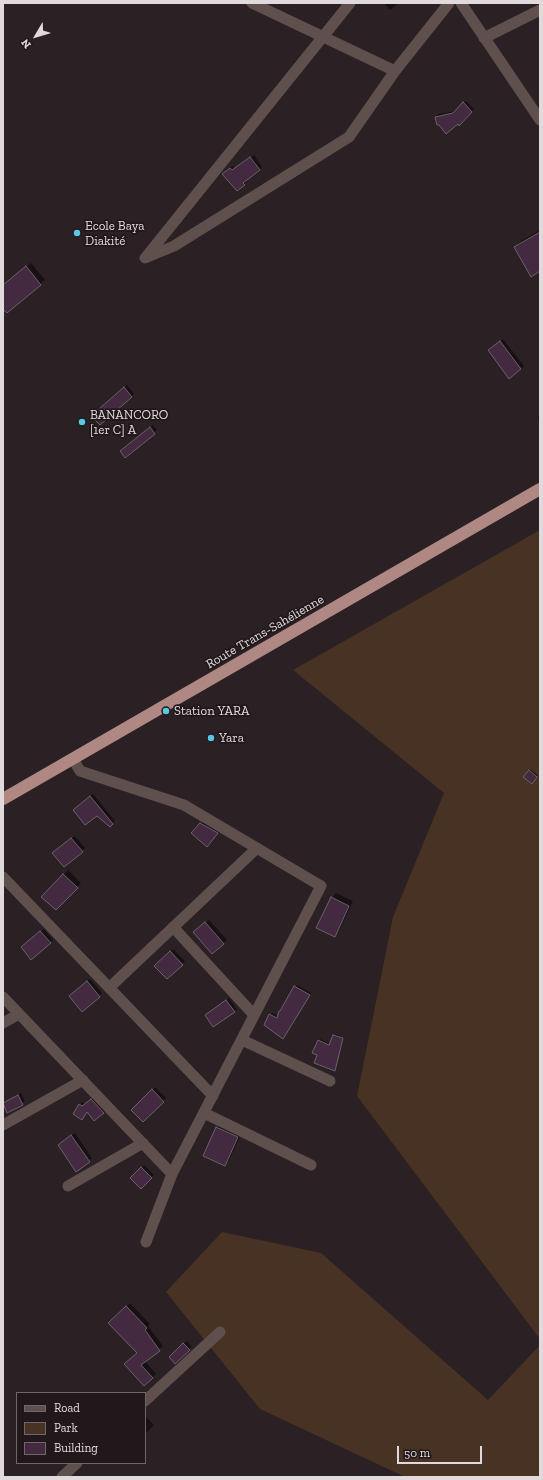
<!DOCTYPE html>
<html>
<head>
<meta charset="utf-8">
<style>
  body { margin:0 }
  #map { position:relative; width:543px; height:1480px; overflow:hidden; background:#2b2124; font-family:"Zilla Slab",serif }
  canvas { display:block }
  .frame { position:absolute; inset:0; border:4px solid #e1dadc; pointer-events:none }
  .legend { position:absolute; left:16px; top:1392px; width:130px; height:72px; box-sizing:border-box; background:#21181b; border:1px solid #6e6668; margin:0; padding:5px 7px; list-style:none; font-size:12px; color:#e1dadc }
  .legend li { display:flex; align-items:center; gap:8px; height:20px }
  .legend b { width:20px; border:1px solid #6e6668 }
  .north { position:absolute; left:16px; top:16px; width:40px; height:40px; -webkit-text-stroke:3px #21181b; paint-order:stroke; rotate:232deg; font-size:11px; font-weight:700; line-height:16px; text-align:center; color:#e1dadc }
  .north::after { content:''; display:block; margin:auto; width:14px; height:18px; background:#e1dadc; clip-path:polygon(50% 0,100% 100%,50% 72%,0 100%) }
  .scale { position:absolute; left:397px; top:1446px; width:85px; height:18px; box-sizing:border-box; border:2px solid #e1dadc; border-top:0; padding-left:5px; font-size:12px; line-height:14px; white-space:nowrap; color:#e1dadc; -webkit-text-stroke:3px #21181b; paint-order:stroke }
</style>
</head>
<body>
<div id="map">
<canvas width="543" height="1480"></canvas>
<div class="frame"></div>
<ul class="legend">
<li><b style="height:5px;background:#5f4f4d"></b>Road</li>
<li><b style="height:11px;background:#473224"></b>Park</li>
<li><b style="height:11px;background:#432a41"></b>Building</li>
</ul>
<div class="north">N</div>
<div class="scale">50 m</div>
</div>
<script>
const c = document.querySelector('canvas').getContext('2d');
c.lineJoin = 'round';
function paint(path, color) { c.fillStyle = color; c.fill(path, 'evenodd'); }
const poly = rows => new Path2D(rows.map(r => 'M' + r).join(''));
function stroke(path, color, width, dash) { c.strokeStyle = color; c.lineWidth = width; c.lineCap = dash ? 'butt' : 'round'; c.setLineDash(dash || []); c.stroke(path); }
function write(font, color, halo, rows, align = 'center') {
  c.font = font + ' "Zilla Slab",serif'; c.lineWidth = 3.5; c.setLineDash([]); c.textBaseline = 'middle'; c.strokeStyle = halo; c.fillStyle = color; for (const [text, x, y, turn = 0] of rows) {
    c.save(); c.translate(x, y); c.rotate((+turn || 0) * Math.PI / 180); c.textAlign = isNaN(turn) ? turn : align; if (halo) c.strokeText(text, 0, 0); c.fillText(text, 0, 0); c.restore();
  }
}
const green = poly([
  [540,530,540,1339,357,1096,393,917,444,793,293,670],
  [222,1232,321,1253,488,1400,540,1345,540,1477,405,1477,260,1409,166,1292]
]);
const shadow = poly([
  [384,3,399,3,390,10],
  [466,101,474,109,459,124,436,117,438,114,456,111],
  [254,155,262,167,245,180,247,181,244,184,226,171,233,166,235,168],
  [540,230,540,270,515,247,521,241],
  [31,263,45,280,7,312,5,310,3,311,3,286],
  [503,339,524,366,521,369,492,348],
  [127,385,134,394,100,424,95,413],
  [540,414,540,425,538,418],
  [153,425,157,430,125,457,124,448],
  [530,769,538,775,532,783,524,777],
  [93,794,115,821,110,825,97,814,77,807],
  [204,820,220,830,207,845,192,832],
  [75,836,85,848,64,866,56,851],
  [68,870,81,883,56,909,43,897],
  [336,893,353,901,339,931,334,935,332,898],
  [209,920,227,940,212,953,197,930],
  [44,929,53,940,50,942,25,945],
  [173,949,185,961,167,978,156,966],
  [90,979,102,993,82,1010,73,993],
  [297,985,311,993,283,1038,270,1015,272,1013,278,1016],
  [229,998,237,1009,234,1012,209,1012],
  [335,1034,343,1037,334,1070,318,1040,320,1039,331,1044],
  [155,1087,166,1098,143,1121,132,1110],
  [21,1093,25,1101,22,1104,4,1104],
  [94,1097,106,1110,104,1112,94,1120,87,1111,82,1119,74,1114,82,1102,86,1104],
  [222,1123,242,1133,229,1160,225,1165,204,1155,217,1127],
  [75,1133,92,1158,77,1170,62,1142],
  [144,1165,154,1175,141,1187,132,1178],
  [130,1303,150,1324,148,1326,163,1346,145,1361,156,1374,144,1385,138,1353,110,1323],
  [187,1341,192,1347,175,1362,170,1357],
  [145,1416,154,1425,145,1434]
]);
const building = poly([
  [463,102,472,112,459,126,458,124,446,134,439,125,437,125,435,117,453,113,463,102],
  [250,157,260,170,243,183,245,185,237,191,222,174,230,168,232,170,250,157],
  [540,232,540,271,531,277,514,247,540,232],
  [26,266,41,285,7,313,3,309,3,285,26,266],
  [500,341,521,369,509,379,488,350,500,341],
  [124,387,132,397,100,425,91,416,124,387],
  [150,427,155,434,125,458,120,451,150,427],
  [529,770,537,777,532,784,523,777,529,770],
  [90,796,113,824,110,827,97,816,85,825,73,810,90,796],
  [200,823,218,833,207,847,191,833,200,823],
  [71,838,83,852,64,867,52,853,71,838],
  [63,874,78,888,56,910,41,897,63,874],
  [331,897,349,906,335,937,316,928,331,897],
  [205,922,224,944,212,954,193,932,205,922],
  [40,931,51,943,31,960,21,947,40,931],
  [170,951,183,965,167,979,154,966,170,951],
  [87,981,100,997,82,1012,69,996,87,981],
  [294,986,310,995,283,1039,264,1025,269,1014,277,1018,279,1011,280,1011,294,986],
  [226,1000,235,1012,213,1027,205,1015,226,1000],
  [333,1035,343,1038,335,1071,314,1063,317,1055,312,1053,318,1040,329,1045,333,1035],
  [152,1089,164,1102,143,1122,131,1110,152,1089],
  [18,1095,23,1105,7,1113,3,1103,18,1095],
  [91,1099,104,1113,94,1121,87,1112,82,1120,73,1114,79,1104,82,1106,91,1099],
  [216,1127,238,1137,225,1166,203,1156,216,1127],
  [71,1135,90,1162,76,1172,58,1145,71,1135],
  [141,1167,152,1178,141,1189,130,1178,141,1167],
  [126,1306,147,1328,145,1330,160,1351,141,1365,153,1378,144,1386,124,1364,137,1353,108,1323,126,1306],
  [183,1343,190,1350,175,1364,169,1357,183,1343]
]);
const minor = poly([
  [252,3,395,71],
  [461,3,540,120],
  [484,38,540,10],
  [146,257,350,3],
  [145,258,174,246,349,137,395,71,449,3],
  [73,759,80,771,184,805,321,886,172,1174,146,1242],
  [3,877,213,1096],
  [173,927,254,1015],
  [109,988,257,848],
  [3,997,172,1174],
  [3,1023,19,1014],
  [242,1040,330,1081],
  [204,1113,311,1165],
  [3,1125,83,1080],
  [68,1186,143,1143],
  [145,1401,220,1332],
  [62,1477,77,1463]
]);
const highway = poly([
  [3,799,540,489]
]);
const markers = [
  [77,233,4,"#58c9e3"],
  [82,422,4,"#58c9e3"],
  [166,711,4,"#58c9e3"],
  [211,738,4,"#58c9e3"]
];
const poiNames = [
  ["Ecole Baya",85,226],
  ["Diakité",85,241],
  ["BANANCORO",90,415],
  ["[1er C] A",90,430],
  ["Station YARA",174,711],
  ["Yara",219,738]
];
const streetNames = [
  ["Route Trans-Sahélienne",265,632,-30]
];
paint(green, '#473224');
paint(shadow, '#0007');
paint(building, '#432a41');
stroke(building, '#6a6169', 1);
stroke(minor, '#5f4f4d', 11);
stroke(highway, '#b08883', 12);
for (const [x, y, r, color] of markers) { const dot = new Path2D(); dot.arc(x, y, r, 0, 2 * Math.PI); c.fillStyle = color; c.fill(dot); stroke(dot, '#21181b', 1.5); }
write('13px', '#e1dadc', '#21181b', poiNames, 'left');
write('13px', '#e1dadc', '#21181b', streetNames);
</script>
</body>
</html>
